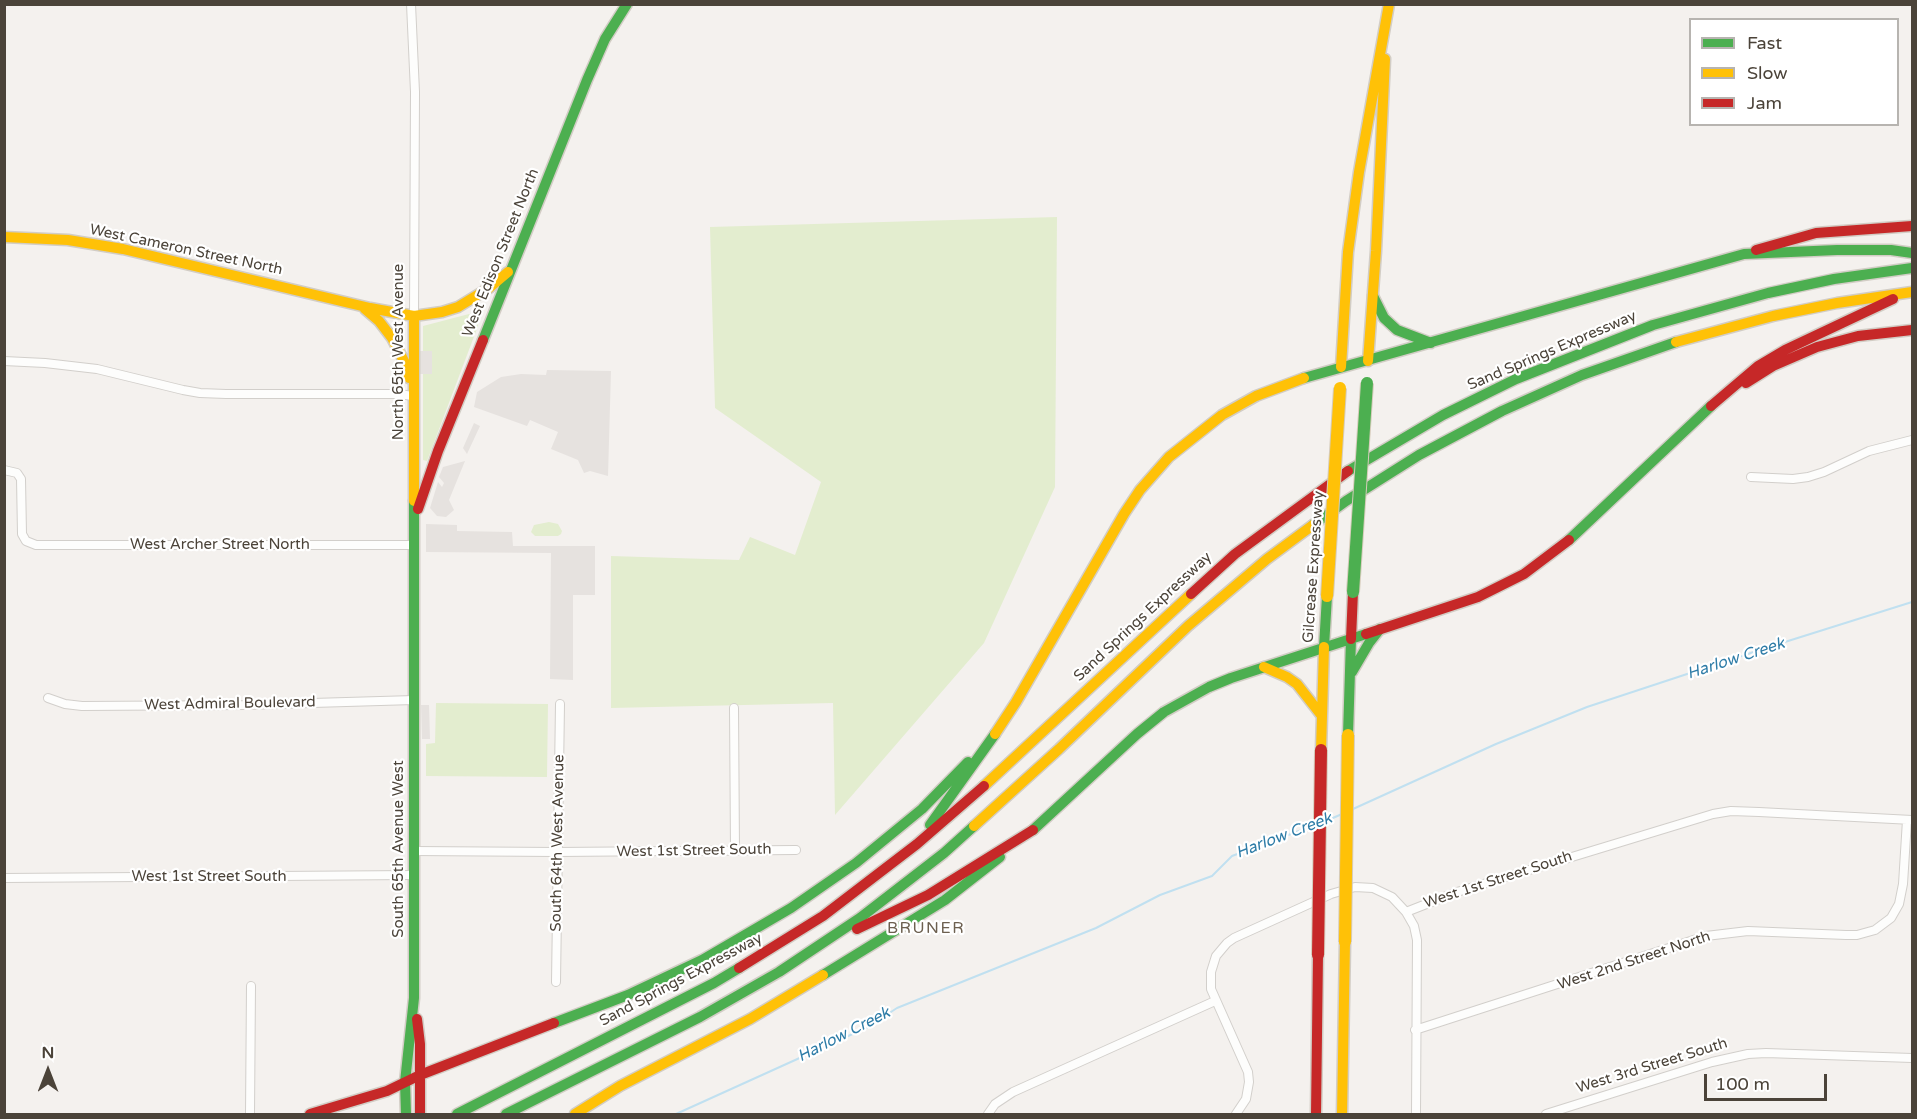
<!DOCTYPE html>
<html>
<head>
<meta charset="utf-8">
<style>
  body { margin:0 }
  #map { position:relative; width:1917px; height:1119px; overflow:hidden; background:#f4f1ee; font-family:"Varela Round",sans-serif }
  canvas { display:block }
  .frame { position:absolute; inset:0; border:6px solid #4b4339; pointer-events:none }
  .legend { position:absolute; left:1689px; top:18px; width:210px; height:108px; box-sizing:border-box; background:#fff; border:2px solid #b7b4b0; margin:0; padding:8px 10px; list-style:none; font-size:18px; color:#4b4339 }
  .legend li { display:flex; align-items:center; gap:12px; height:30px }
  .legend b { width:30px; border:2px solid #b7b4b0 }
  .north { position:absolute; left:18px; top:1041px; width:60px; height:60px; -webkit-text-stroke:4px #fff; paint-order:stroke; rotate:0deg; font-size:16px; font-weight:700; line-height:24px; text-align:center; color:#4b4339 }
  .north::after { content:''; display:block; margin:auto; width:21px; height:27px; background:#4b4339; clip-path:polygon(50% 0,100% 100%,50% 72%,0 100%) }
  .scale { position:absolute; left:1704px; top:1074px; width:123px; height:27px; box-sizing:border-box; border:3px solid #4b4339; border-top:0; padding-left:8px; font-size:18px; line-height:21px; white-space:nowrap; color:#4b4339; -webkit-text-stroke:4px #fff; paint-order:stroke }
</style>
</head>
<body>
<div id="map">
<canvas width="1917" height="1119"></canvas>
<div class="frame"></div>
<ul class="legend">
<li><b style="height:8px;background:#4caf50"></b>Fast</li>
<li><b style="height:8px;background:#ffc107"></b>Slow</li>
<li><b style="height:8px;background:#c62828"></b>Jam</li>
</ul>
<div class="north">N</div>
<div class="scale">100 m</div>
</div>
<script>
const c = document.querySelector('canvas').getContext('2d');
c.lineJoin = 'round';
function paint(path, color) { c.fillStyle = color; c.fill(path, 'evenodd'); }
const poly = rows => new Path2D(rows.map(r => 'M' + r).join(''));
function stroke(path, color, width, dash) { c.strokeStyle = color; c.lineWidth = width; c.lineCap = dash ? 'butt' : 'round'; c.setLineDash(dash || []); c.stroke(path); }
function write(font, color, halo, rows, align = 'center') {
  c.font = font + ' "Varela Round",sans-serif'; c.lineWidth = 4.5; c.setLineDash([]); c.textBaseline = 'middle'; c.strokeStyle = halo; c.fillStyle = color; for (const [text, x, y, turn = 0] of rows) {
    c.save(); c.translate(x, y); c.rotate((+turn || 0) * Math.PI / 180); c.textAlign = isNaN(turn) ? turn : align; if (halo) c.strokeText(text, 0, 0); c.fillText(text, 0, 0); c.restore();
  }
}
const green = poly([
  [1057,217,1055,487,984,643,835,815,833,703,611,708,611,556,739,560,750,537,795,555,821,482,715,408,710,227],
  [469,314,477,317,478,326,427,461,423,460,423,326],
  [549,522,558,524,562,531,561,534,558,536,535,536,531,532,534,525],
  [436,703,548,704,547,777,426,776,426,744,435,743]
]);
const parking = poly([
  [418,351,432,351,432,374,418,374],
  [547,370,611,371,608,476,590,471,584,473,578,460,551,449,558,432,530,420,527,426,474,407,477,392,501,377,521,374,546,375],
  [474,423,480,426,467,454,463,448],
  [465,461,449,500,454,510,446,517,437,516,430,508,438,482,442,487,444,483,439,477,443,467],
  [426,524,457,525,457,531,512,532,513,546,595,546,595,595,573,595,573,680,550,679,551,553,426,552],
  [421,705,429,705,430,739,422,739]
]);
const stream = poly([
  [1353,809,1496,744,1587,707,1769,647,1912,602],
  [1326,821,1342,814],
  [676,1114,868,1027,897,1008,1096,928,1160,895,1212,876,1232,856,1315,825]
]);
const street = poly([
  [411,4,415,92,414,316],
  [4,361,45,363,97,369,183,390,200,393,226,394,400,394,412,396],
  [4,470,17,473,21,479,22,534,26,541,36,545,414,545],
  [1751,477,1793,479,1808,477,1824,472,1869,451,1912,440],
  [48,698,65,704,82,706,245,705,414,700],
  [734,708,735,851],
  [413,851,557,852,796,850],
  [4,878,413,875],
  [1406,912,1457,892,1713,814,1731,811,1759,812,1912,820],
  [556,982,560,704],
  [1415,1030,1706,936,1748,931,1846,935,1857,935,1875,930,1891,918,1899,904,1903,884,1907,820],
  [250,1114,251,986],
  [988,1114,995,1104,1013,1092,1215,1001],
  [1236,1114,1246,1099,1249,1082,1248,1072,1211,989,1211,972,1216,956,1227,943,1234,938,1331,894,1355,887,1373,888,1392,897,1406,912,1414,926,1417,940,1416,1114],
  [1546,1114,1712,1062,1748,1054,1766,1053,1912,1058]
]);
const fast = poly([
  [1744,254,1837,250,1891,250,1912,253],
  [1373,296,1384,318,1397,330,1431,343],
  [483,340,587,80,605,39,627,4],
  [1304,378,1744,254],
  [1348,471,1443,415,1516,379,1653,325,1768,293,1834,279,1912,268],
  [1313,525,1346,501,1419,455,1502,411,1582,375,1676,342],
  [1569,540,1711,406],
  [1324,647,1327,596],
  [1352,672,1369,643,1380,629],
  [1348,735,1351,639],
  [930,825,995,734],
  [1033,830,1137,734,1164,712,1209,687,1231,678,1366,634],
  [823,975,945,900,1000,857],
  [554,1023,628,995,702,960,791,908,856,863,922,809,968,762],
  [406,1114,405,1082,414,998,414,501],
  [457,1114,714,983,739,968],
  [506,1114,700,1017,779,972,860,918,944,853,974,826]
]);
const slow = poly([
  [4,237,68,240,123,249,370,308,414,316,442,312,458,307,489,288,508,272],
  [365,309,379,321,392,338,405,363,409,378],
  [414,316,414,501],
  [1676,342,1773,316,1837,303,1912,292],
  [1368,361,1376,251,1385,59],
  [1341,367,1348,252,1359,172,1389,4],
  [1264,667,1287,677,1297,684,1322,716],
  [995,734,1016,702,1124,514,1140,490,1169,457,1222,415,1256,396,1304,378],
  [1321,750,1324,647],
  [984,786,1191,594],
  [974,826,1059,749,1188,626,1267,559,1313,525],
  [575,1114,620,1086,750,1019,823,975],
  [1342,1114,1345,942]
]);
const jam = poly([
  [1756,250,1816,233,1912,226],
  [1746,383,1773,366,1817,347,1858,336,1912,330],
  [1711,406,1758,366,1785,350,1893,299],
  [418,509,438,451,483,340],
  [1191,594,1235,554,1348,471],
  [1366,634,1478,597,1524,574,1569,540],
  [1351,639,1353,592],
  [857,929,928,895,1033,830],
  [739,968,823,916,917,844,984,786],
  [417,1019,420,1044,420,1114],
  [310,1114,387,1091,420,1075,554,1023],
  [1316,1114,1318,955]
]);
const fastBridge = poly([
  [1353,592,1367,383]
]);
const slowBridge = poly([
  [1327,596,1340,388],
  [1345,942,1348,735]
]);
const jamBridge = poly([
  [1318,955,1321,750]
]);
const streetNames = [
  ["West Cameron Street North",186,250,12],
  ["West Edison Street North",501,253,-68],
  ["Sand Springs Expressway",1552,351,-23],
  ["North 65th West Avenue",399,352,-90],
  ["West Archer Street North",220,545],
  ["Gilcrease Expressway",1314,567,-86],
  ["Sand Springs Expressway",1143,617,-43],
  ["West Admiral Boulevard",230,704,-1],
  ["South 64th West Avenue",558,843,-89],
  ["South 65th Avenue West",399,849,-90],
  ["West 1st Street South",694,851,-1],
  ["West 1st Street South",209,877],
  ["West 1st Street South",1498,880,-18],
  ["West 2nd Street North",1634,961,-18],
  ["Sand Springs Expressway",681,980,-28],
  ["West 3rd Street South",1652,1066,-17]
];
const waterNames = [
  ["Harlow Creek",1736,659,-18],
  ["Harlow Creek",1284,836,-21],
  ["Harlow Creek",844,1035,-27]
];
const neighbourhoodNames = [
  ["BRUNER",926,929]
];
paint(green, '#e3edcf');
paint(parking, '#e6e2df');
stroke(stream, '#c0e0f0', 2);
stroke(street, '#d2cfcb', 10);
stroke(fast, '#d2cdc5', 13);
stroke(slow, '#d2cdc5', 13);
stroke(jam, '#d2cdc5', 13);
stroke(street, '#fdfdfc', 8);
stroke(fast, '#4caf50', 10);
stroke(slow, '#ffc107', 10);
stroke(jam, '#c62828', 10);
stroke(fastBridge, '#d6ccbb', 14, []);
stroke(slowBridge, '#d6ccbb', 14, []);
stroke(jamBridge, '#d6ccbb', 14, []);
stroke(fastBridge, '#4caf50', 12);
stroke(slowBridge, '#ffc107', 12);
stroke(jamBridge, '#c62828', 12);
write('15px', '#4b4339', '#fff', streetNames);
write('italic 16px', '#2e7ca7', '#fff', waterNames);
c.letterSpacing = '1.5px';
write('16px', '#6d6050', '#fff', neighbourhoodNames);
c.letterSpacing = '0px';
</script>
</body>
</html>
